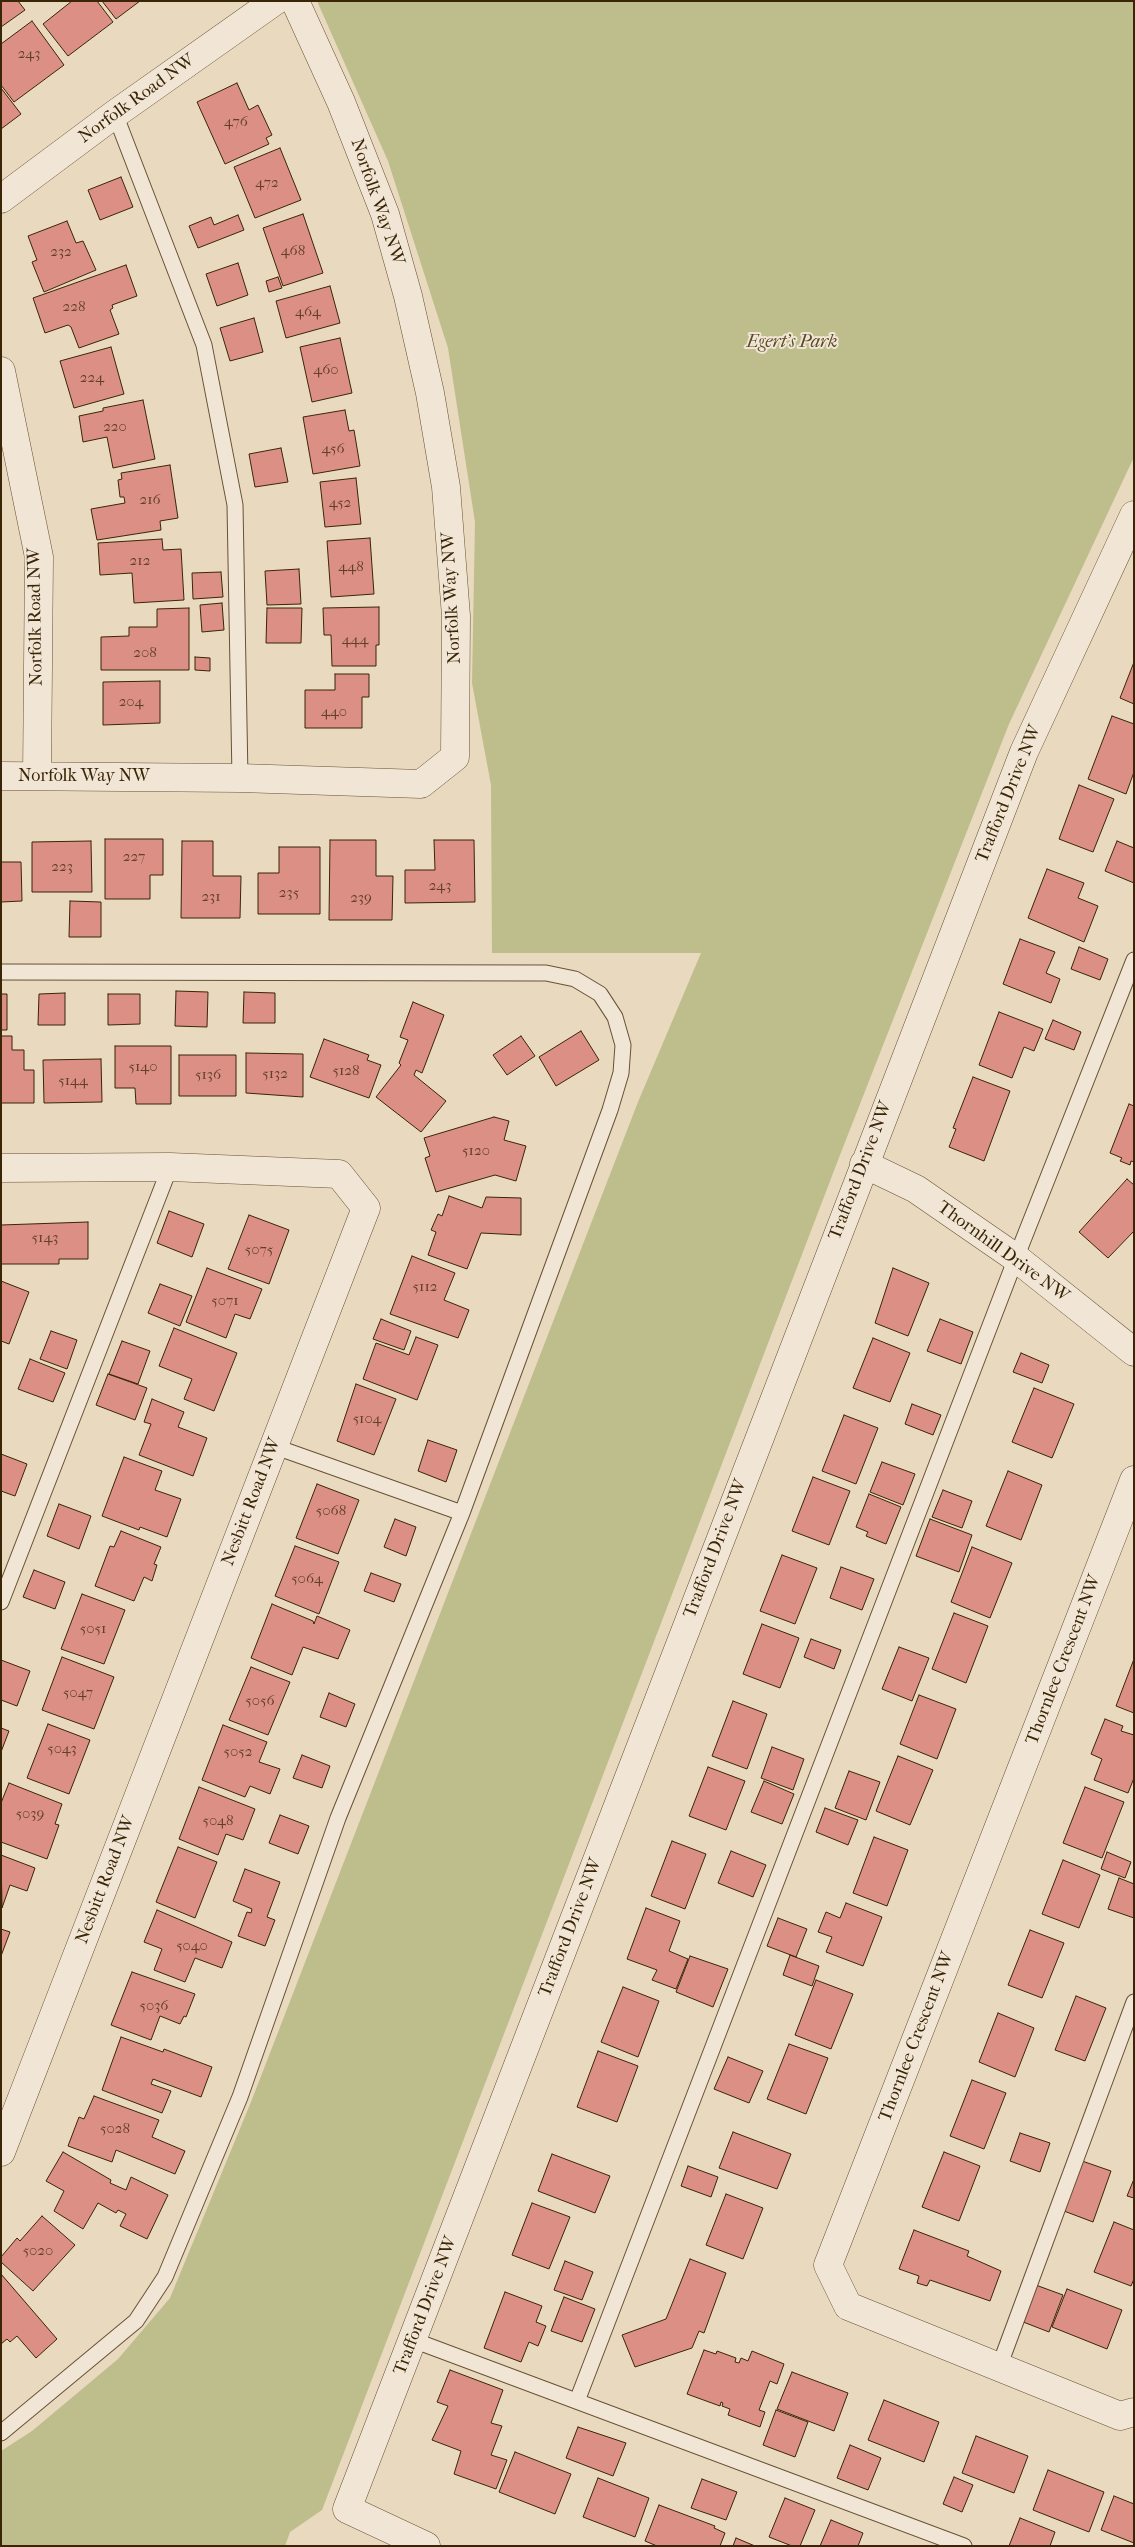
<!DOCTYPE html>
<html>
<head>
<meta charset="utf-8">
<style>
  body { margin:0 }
  #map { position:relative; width:1135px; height:2547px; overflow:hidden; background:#e9d9be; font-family:"IM FELL French Canon",serif }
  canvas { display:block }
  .frame { position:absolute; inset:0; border:2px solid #3a2506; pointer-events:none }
</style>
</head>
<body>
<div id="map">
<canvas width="1135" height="2547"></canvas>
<div class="frame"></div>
</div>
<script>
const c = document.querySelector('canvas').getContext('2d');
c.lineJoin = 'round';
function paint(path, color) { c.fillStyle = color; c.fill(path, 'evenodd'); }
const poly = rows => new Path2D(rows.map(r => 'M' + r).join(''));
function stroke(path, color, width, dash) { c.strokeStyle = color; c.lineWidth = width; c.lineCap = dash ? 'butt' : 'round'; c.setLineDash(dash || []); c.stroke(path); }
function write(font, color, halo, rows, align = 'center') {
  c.font = font + ' "IM FELL French Canon",serif'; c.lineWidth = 4; c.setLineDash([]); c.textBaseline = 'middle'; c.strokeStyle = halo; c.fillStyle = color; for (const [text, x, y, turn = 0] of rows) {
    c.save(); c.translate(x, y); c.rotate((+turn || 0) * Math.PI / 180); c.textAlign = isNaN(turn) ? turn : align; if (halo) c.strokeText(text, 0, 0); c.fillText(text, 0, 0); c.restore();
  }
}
const green = poly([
  [317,1,1134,1,1134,457,1009,724,840,1155,322,2510,290,2532,285,2546,1,2546,1,2451,32,2431,118,2359,170,2298,251,2102,638,1102,701,953,492,953,491,785,472,683,475,522,448,348,388,161]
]);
const building = poly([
  [1,1,18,1,25,10,1,27,1,1],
  [72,1,97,1,113,22,68,56,43,24,72,1],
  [102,1,140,1,116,19,102,1],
  [32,21,64,65,14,102,1,85,1,44,32,21],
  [237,83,249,110,258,105,272,135,266,138,269,144,225,164,197,102,237,83],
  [1,88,21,114,1,129,1,88],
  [280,148,301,200,255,218,234,167,280,148],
  [121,177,133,207,100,220,88,190,121,177],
  [303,214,323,273,283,286,263,228,303,214],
  [238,215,244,230,198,248,189,226,211,217,214,225,238,215],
  [67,221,76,243,83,241,96,270,44,292,32,262,37,260,28,236,67,221],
  [238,263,248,295,217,306,206,274,238,263],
  [126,265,137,296,112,305,113,308,110,310,119,334,79,348,71,327,68,325,45,333,33,298,126,265],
  [278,277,282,288,269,292,266,281,278,277],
  [330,286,340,323,286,338,276,301,330,286],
  [254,318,263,352,230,361,220,328,254,318],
  [340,338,352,393,312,402,300,347,340,338],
  [111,347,124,394,74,408,60,361,111,347],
  [143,400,155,459,113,468,107,437,83,442,79,416,103,411,103,408,143,400],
  [345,410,349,431,354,430,360,466,313,474,303,417,345,410],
  [281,448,288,482,255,487,249,454,281,448],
  [170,465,178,518,160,521,161,530,97,540,91,509,125,503,124,497,120,497,118,480,122,479,121,473,170,465],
  [356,478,361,524,325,527,320,482,356,478],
  [370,538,374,594,331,597,327,541,370,538],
  [162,539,163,550,181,549,184,600,134,603,132,573,100,575,98,543,162,539],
  [299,569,301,604,267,605,265,571,299,569],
  [221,572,223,597,193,599,192,573,221,572],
  [222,603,224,630,202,632,200,605,222,603],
  [379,607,379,645,376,645,376,666,332,666,331,635,324,635,323,608,379,607],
  [189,608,189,670,101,670,101,637,129,636,129,627,157,627,157,609,189,608],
  [267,608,302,608,301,643,266,643,267,608],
  [195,657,210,658,210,671,195,670,195,657],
  [1134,662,1134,704,1120,698,1134,662],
  [335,674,369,674,369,697,362,697,362,728,305,728,305,690,335,690,335,674],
  [160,681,160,723,103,725,103,682,160,681],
  [1112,716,1134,724,1134,772,1126,794,1088,779,1112,716],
  [1079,785,1114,799,1093,852,1059,839,1079,785],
  [105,839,163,839,163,875,150,875,150,899,105,899,105,839],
  [330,840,376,840,376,876,393,876,392,920,329,920,330,840],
  [434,840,474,840,475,902,405,903,405,870,435,870,434,840],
  [91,841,92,892,32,892,32,842,91,841],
  [182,841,213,841,213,876,241,876,240,918,181,918,182,841],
  [1117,841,1134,848,1134,883,1105,871,1117,841],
  [279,847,320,847,320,914,258,914,258,873,279,873,279,847],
  [1,862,21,862,22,901,1,902,1,862],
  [1047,869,1084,883,1078,898,1098,906,1084,942,1028,918,1047,869],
  [70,901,101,902,101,937,69,937,70,901],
  [1020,939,1055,952,1046,973,1060,979,1051,1003,1003,984,1020,939],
  [1079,947,1108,959,1100,980,1071,969,1079,947],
  [176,991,208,992,207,1027,175,1026,176,991],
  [244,992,275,993,275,1023,243,1023,244,992],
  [65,993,65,1025,38,1025,39,994,65,993],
  [1,994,7,994,7,1030,1,1030,1,994],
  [108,994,140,994,140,1024,108,1025,108,994],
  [413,1002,444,1015,422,1073,416,1070,414,1075,446,1101,421,1132,376,1097,401,1065,399,1063,408,1040,400,1037,413,1002],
  [999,1012,1043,1029,1034,1051,1024,1047,1012,1078,979,1065,999,1012],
  [1053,1020,1081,1032,1074,1050,1045,1039,1053,1020],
  [581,1031,599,1060,556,1086,539,1057,581,1031],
  [1,1036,12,1036,12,1050,24,1050,24,1070,34,1070,34,1103,1,1103,1,1036],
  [521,1036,535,1056,507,1075,493,1055,521,1036],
  [324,1039,369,1055,367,1060,381,1065,369,1098,310,1077,324,1039],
  [115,1046,171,1046,171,1104,136,1104,135,1088,115,1088,115,1046],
  [246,1053,303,1054,303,1097,246,1093,246,1053],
  [179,1055,236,1055,236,1096,179,1096,179,1055],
  [101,1059,102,1102,44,1103,43,1060,101,1059],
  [973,1077,1010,1091,984,1161,949,1147,956,1129,953,1128,973,1077],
  [1129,1104,1134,1106,1134,1162,1131,1161,1130,1165,1120,1161,1122,1158,1110,1153,1129,1104],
  [494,1117,509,1121,504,1140,526,1146,516,1181,495,1175,436,1192,425,1158,430,1156,424,1138,494,1117],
  [1127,1179,1134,1185,1134,1231,1108,1258,1079,1232,1127,1179],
  [449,1196,482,1208,486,1197,521,1198,521,1235,481,1233,467,1269,428,1255,436,1232,431,1230,438,1214,442,1216,449,1196],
  [169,1211,204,1224,192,1257,157,1243,169,1211],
  [249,1215,289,1230,269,1284,228,1269,249,1215],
  [88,1222,88,1259,59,1259,59,1264,1,1264,1,1225,88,1222],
  [412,1256,455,1273,444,1300,469,1310,458,1338,390,1314,412,1256],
  [207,1268,262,1289,250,1319,235,1314,226,1338,186,1322,207,1268],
  [893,1268,929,1283,908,1336,875,1323,893,1268],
  [1,1281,29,1292,9,1344,1,1341,1,1281],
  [160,1284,192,1296,180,1326,148,1313,160,1284],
  [381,1319,411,1331,404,1350,373,1339,381,1319],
  [940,1319,973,1332,961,1364,927,1351,940,1319],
  [174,1328,237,1353,214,1411,184,1399,192,1379,159,1366,174,1328],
  [51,1331,77,1340,67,1369,40,1359,51,1331],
  [416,1337,438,1345,417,1400,363,1379,376,1343,409,1355,416,1337],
  [873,1338,910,1353,890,1402,853,1388,873,1338],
  [122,1341,150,1351,138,1384,109,1374,122,1341],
  [1021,1353,1049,1365,1042,1383,1013,1372,1021,1353],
  [30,1359,65,1373,53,1402,18,1389,30,1359],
  [108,1374,147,1388,135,1420,96,1405,108,1374],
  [356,1384,396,1399,374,1455,337,1441,356,1384],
  [1034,1388,1074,1404,1052,1458,1012,1442,1034,1388],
  [152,1399,184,1412,178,1427,207,1438,193,1476,139,1455,151,1424,144,1422,152,1399],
  [912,1404,941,1415,933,1435,905,1424,912,1404],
  [844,1415,878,1428,856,1484,822,1471,844,1415],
  [428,1440,457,1450,446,1482,418,1471,428,1440],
  [1,1454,27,1464,15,1496,1,1491,1,1454],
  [124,1457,162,1471,155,1490,181,1499,167,1537,140,1527,139,1530,102,1516,124,1457],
  [882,1462,915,1474,903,1505,870,1492,882,1462],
  [1008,1471,1042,1485,1021,1540,986,1526,1008,1471],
  [813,1477,850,1491,829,1545,792,1531,813,1477],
  [317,1484,359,1500,338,1554,296,1538,317,1484],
  [943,1490,972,1501,962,1528,932,1517,943,1490],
  [869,1494,901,1507,886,1544,866,1536,868,1532,856,1527,869,1494],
  [59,1504,91,1516,79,1549,47,1536,59,1504],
  [395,1519,416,1527,406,1556,384,1547,395,1519],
  [930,1519,972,1535,959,1572,916,1556,930,1519],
  [121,1531,161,1547,154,1564,157,1565,152,1581,144,1577,134,1601,95,1586,110,1546,114,1547,121,1531],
  [295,1546,339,1562,319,1614,275,1596,295,1546],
  [972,1547,1012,1563,990,1618,951,1602,972,1547],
  [782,1555,817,1568,795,1624,760,1611,782,1555],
  [841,1567,874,1579,862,1610,830,1598,841,1567],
  [34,1570,65,1582,55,1609,23,1597,34,1570],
  [371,1573,401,1584,394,1602,364,1591,371,1573],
  [82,1594,125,1610,104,1664,61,1649,82,1594],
  [272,1604,313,1621,314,1624,317,1616,350,1630,338,1659,303,1647,292,1675,251,1658,272,1604],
  [954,1613,988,1626,966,1683,932,1669,954,1613],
  [762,1624,799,1638,780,1688,743,1674,762,1624],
  [811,1639,841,1650,834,1669,804,1657,811,1639],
  [899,1647,929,1658,912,1701,882,1689,899,1647],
  [62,1657,114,1677,94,1729,42,1710,62,1657],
  [1134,1659,1134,1713,1116,1706,1134,1659],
  [1,1660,30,1671,17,1706,1,1700,1,1660],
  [251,1667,290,1682,268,1735,229,1720,251,1667],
  [329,1693,355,1704,346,1727,320,1717,329,1693],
  [919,1695,956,1709,937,1759,900,1744,919,1695],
  [733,1701,767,1714,747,1769,712,1756,733,1701],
  [1105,1719,1123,1726,1121,1731,1134,1735,1134,1778,1128,1793,1094,1780,1102,1759,1091,1754,1105,1719],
  [48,1724,90,1740,69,1794,27,1778,48,1724],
  [223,1725,267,1742,259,1762,280,1769,270,1794,250,1786,245,1797,202,1780,223,1725],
  [1,1728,9,1731,1,1752,1,1728],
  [772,1747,804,1759,793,1790,761,1778,772,1747],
  [302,1755,330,1766,322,1788,293,1778,302,1755],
  [898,1756,933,1770,910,1825,876,1811,898,1756],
  [708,1767,745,1781,726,1830,689,1816,708,1767],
  [849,1771,880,1782,866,1820,835,1808,849,1771],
  [764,1781,794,1794,782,1824,751,1812,764,1781],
  [9,1783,62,1804,55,1824,59,1825,47,1859,1,1842,1,1803,9,1783],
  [199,1787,255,1809,243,1840,226,1834,218,1855,179,1839,199,1787],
  [1085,1787,1124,1802,1102,1858,1063,1843,1085,1787],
  [825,1808,858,1820,848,1845,816,1832,825,1808],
  [280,1815,309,1826,298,1854,269,1843,280,1815],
  [874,1837,908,1850,887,1906,853,1893,874,1837],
  [672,1841,706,1854,685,1909,651,1896,672,1841],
  [178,1847,217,1862,195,1918,156,1902,178,1847],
  [731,1851,766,1865,753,1897,718,1883,731,1851],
  [1107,1852,1131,1862,1125,1878,1101,1869,1107,1852],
  [1,1855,35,1868,27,1891,10,1885,2,1908,1,1855],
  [1063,1860,1100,1875,1079,1928,1042,1914,1063,1860],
  [245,1869,280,1882,267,1917,275,1920,265,1946,238,1936,247,1912,251,1913,252,1909,233,1901,245,1869],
  [1119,1878,1134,1884,1134,1918,1108,1909,1119,1878],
  [846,1903,882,1917,863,1966,826,1952,832,1937,818,1932,826,1912,840,1918,846,1903],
  [646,1908,680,1921,669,1951,688,1959,676,1989,652,1980,657,1970,627,1959,646,1908],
  [157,1910,232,1942,222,1968,195,1958,185,1982,154,1970,162,1949,144,1942,157,1910],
  [778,1918,807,1929,796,1957,767,1946,778,1918],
  [1,1929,10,1932,1,1956,1,1929],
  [1030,1930,1064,1943,1042,1998,1008,1985,1030,1930],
  [790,1955,819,1966,812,1986,783,1975,790,1955],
  [690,1956,728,1969,713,2007,676,1992,690,1956],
  [132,1972,195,1994,186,2017,184,2016,180,2024,160,2016,151,2040,111,2025,132,1972],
  [816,1980,853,1994,831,2049,795,2035,816,1980],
  [623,1987,659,2001,638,2057,601,2042,623,1987],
  [1076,1996,1106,2008,1085,2061,1055,2050,1076,1996],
  [998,2013,1034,2028,1015,2077,979,2062,998,2013],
  [121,2037,163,2052,164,2049,212,2067,201,2097,153,2079,151,2084,171,2091,162,2113,102,2090,121,2037],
  [789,2044,828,2058,806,2114,767,2099,789,2044],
  [598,2051,638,2066,617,2122,577,2107,598,2051],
  [728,2057,763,2071,749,2103,714,2089,728,2057],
  [972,2080,1006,2093,984,2149,950,2136,972,2080],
  [94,2096,159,2120,152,2137,185,2151,175,2174,116,2150,112,2162,68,2146,79,2117,84,2119,94,2096],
  [733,2132,791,2154,777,2189,719,2168,733,2132],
  [1020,2133,1050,2143,1040,2172,1010,2161,1020,2133],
  [63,2152,111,2180,110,2183,126,2190,131,2177,168,2195,147,2239,120,2226,126,2214,118,2210,116,2213,98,2203,83,2229,54,2211,64,2191,46,2181,63,2152],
  [944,2152,980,2166,959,2221,922,2207,944,2152],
  [552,2154,610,2176,595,2213,538,2191,552,2154],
  [1082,2161,1111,2171,1093,2222,1064,2211,1082,2161],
  [688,2166,718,2177,711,2197,681,2186,688,2166],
  [1134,2179,1134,2198,1127,2196,1134,2179],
  [726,2194,763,2208,743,2259,706,2245,726,2194],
  [532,2203,570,2217,549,2269,512,2255,532,2203],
  [42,2216,75,2245,33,2291,1,2262,1,2257,17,2238,20,2241,42,2216],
  [1114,2222,1134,2230,1134,2279,1131,2286,1094,2272,1114,2222],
  [914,2230,969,2251,967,2256,1001,2271,990,2301,930,2280,927,2286,917,2283,919,2276,899,2269,914,2230],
  [690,2259,726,2273,704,2333,699,2331,692,2348,635,2367,622,2335,666,2319,690,2259],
  [565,2261,593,2272,582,2300,554,2290,565,2261],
  [1,2274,57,2339,36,2358,17,2336,10,2342,7,2339,1,2344,1,2274],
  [1033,2284,1063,2295,1049,2332,1018,2320,1033,2284],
  [1067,2289,1122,2310,1107,2349,1052,2327,1067,2289],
  [505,2292,542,2306,536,2322,546,2326,538,2346,529,2342,521,2362,484,2348,505,2292],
  [564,2297,595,2309,582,2342,551,2331,564,2297],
  [704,2350,716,2354,717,2351,736,2358,735,2362,739,2363,741,2358,748,2361,752,2351,784,2364,777,2384,770,2381,759,2410,765,2412,760,2427,728,2415,730,2409,722,2406,723,2403,721,2402,720,2406,687,2394,704,2350],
  [450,2370,503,2390,491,2423,502,2426,491,2455,507,2460,496,2489,454,2474,461,2451,432,2440,448,2406,437,2402,450,2370],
  [792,2372,848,2393,834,2431,777,2409,792,2372],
  [884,2400,939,2422,924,2462,868,2440,884,2400],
  [776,2410,808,2422,795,2457,763,2445,776,2410],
  [578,2427,626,2443,613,2476,566,2458,578,2427],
  [976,2436,1028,2456,1014,2493,962,2473,976,2436],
  [850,2445,881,2458,868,2490,837,2478,850,2445],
  [515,2452,571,2474,555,2514,499,2492,515,2452],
  [1048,2470,1104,2492,1089,2532,1033,2510,1048,2470],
  [954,2477,973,2485,962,2512,943,2504,954,2477],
  [598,2478,649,2498,635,2537,583,2517,598,2478],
  [702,2479,737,2492,726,2520,691,2508,702,2479],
  [1114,2496,1134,2504,1134,2543,1101,2530,1114,2496],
  [785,2498,815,2510,800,2546,792,2546,769,2537,785,2498],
  [659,2505,715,2526,714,2528,725,2533,720,2546,657,2546,645,2541,659,2505],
  [1020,2518,1055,2532,1050,2546,1009,2546,1020,2518],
  [831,2520,863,2533,858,2546,820,2546,831,2520],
  [736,2538,755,2546,733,2546,736,2538]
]);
const lane = poly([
  [115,114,204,345,235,505,240,778],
  [1,972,546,973,575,979,600,994,615,1017,623,1045,621,1073,610,1110,462,1513,338,1818,240,2097,165,2277,136,2321,1,2433],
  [273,1446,462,1513],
  [1,1602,170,1167],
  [413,2340,964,2546],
  [999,2367,1134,2002],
  [577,2401,1016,1258,1134,960]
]);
const street = poly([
  [1,199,115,114,275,1],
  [1,371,39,557,37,776],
  [1,776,240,778,421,784,455,757,456,616,446,487,430,393,408,296,385,214,341,102,295,1],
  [864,1164,916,1189,1016,1258,1134,1352],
  [1,1168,170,1167,339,1174,366,1208,1,2152],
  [1134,1480,828,2265,848,2306,1120,2416,1134,2412],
  [426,2546,347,2509,1024,752,1134,515]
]);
const numberNames = [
  ["243",29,54],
  ["476",236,122],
  ["472",267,183],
  ["468",293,251],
  ["232",61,252],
  ["228",74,307],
  ["464",308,312],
  ["460",326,370],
  ["224",92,378],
  ["220",115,427],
  ["456",333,449],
  ["216",150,500],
  ["452",340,503],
  ["212",140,561],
  ["448",351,567],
  ["444",355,640],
  ["208",145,653],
  ["204",131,702],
  ["440",334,712],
  ["227",134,857],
  ["223",62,867],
  ["243",440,886],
  ["235",289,893],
  ["231",211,897],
  ["239",361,898],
  ["5140",143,1067],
  ["5128",346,1071],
  ["5132",275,1074],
  ["5136",208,1075],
  ["5144",73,1081],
  ["5120",476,1151],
  ["5143",45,1238],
  ["5075",259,1250],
  ["5112",425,1287],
  ["5071",225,1301],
  ["5104",367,1419],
  ["5068",331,1511],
  ["5064",307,1579],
  ["5051",93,1629],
  ["5047",78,1693],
  ["5056",260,1701],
  ["5043",62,1749],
  ["5052",238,1752],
  ["5039",30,1814],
  ["5048",218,1821],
  ["5040",192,1946],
  ["5036",154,2006],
  ["5028",115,2129],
  ["5020",38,2251]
];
const streetNames = [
  ["Norfolk Road NW",137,99,-36],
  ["Norfolk Way NW",377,202,71],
  ["Norfolk Way NW",452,598,-93],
  ["Norfolk Road NW",36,617,-91],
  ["Norfolk Way NW",84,777],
  ["Trafford Drive NW",1009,794,-68],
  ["Trafford Drive NW",861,1171,-69],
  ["Thornhill Drive NW",1003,1252,36],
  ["Nesbitt Road NW",252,1502,-69],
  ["Trafford Drive NW",716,1549,-69],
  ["Thornlee Crescent NW",1064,1660,-69],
  ["Nesbitt Road NW",106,1880,-69],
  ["Trafford Drive NW",571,1928,-69],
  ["Thornlee Crescent NW",917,2037,-69],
  ["Trafford Drive NW",426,2306,-69]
];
const parkNames = [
  ["Egert's Park",792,343]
];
paint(green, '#bebd8c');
paint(building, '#db8f85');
stroke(building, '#3a2506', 1);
stroke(lane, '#665234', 17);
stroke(street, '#665234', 29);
stroke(lane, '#f1e6d5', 15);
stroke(street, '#f1e6d5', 28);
write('15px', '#624026', null, numberNames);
write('18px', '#3a2506', '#f1e6d5', streetNames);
write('italic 18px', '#5b4b28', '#f1e6d5', parkNames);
</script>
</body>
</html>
